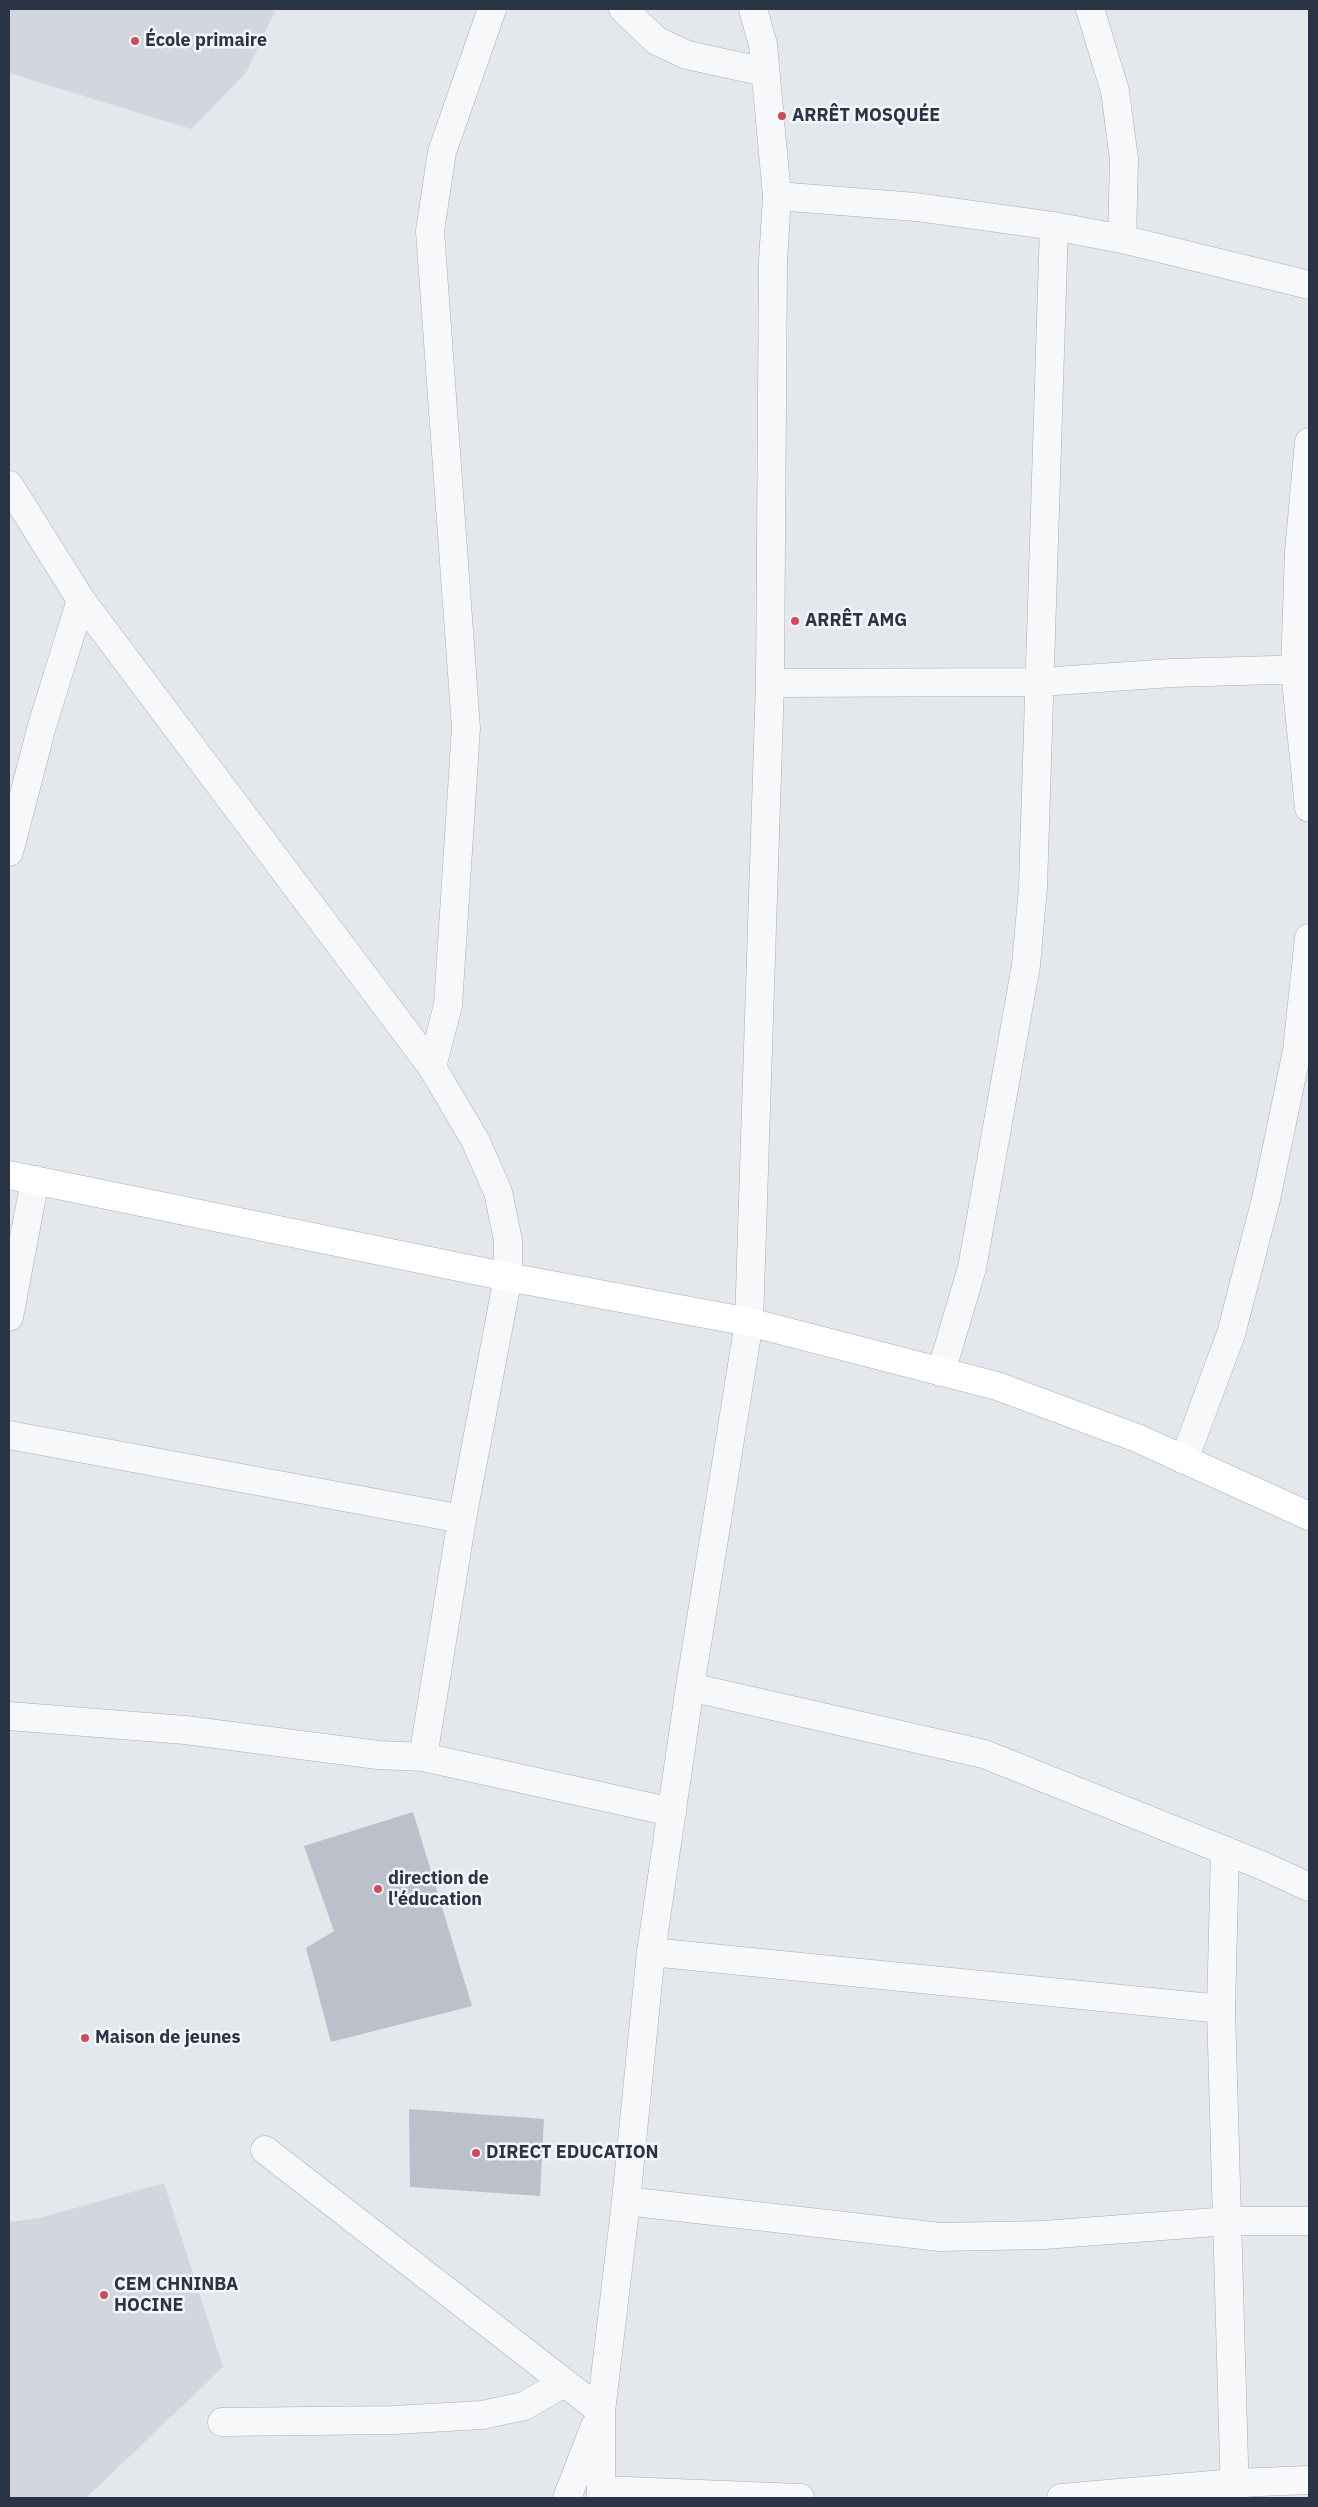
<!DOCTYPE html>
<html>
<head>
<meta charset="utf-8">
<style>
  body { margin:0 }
  #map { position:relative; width:1318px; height:2507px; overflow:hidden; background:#e4e7ec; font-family:"IBM Plex Sans",sans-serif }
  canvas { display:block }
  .frame { position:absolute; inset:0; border:10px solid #2b3445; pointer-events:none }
</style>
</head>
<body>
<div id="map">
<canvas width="1318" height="2507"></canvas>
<div class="frame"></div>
</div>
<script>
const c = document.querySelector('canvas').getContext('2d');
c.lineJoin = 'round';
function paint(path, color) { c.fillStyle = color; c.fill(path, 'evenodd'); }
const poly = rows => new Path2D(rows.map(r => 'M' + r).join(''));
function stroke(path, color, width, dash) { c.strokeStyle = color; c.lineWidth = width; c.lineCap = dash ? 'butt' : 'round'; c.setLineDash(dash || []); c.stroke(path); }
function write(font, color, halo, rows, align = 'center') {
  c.font = font + ' "IBM Plex Sans",sans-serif'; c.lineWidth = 5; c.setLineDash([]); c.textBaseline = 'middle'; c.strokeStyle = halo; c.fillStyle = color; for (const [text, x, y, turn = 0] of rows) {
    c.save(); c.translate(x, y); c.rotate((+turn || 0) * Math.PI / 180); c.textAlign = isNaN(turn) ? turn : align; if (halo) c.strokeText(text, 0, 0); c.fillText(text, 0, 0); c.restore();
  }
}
const built = poly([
  [9,9,276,9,246,73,191,129,9,73],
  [164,2183,223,2367,86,2498,9,2498,9,2222,40,2218]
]);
const building = poly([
  [413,1812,472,2006,331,2042,306,1948,334,1931,304,1846],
  [409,2109,544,2119,540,2196,410,2187]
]);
const street = poly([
  [623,9,657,41,687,55,765,72],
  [1090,9,1115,91,1124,159,1122,239],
  [777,196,916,207,1054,226,1122,239,1309,285],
  [1309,442,1299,552,1295,670,1309,808],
  [9,485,81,600,432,1067,475,1140,498,1192,508,1240,508,1277,462,1519,423,1757],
  [770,683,1040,682,1172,673,1309,669],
  [9,852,42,726,81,600],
  [432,1067,448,1005,466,728,430,231,442,152,492,9],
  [9,1317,35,1180],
  [941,1372,972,1268,1026,965,1033,887,1054,226],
  [9,1435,462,1519],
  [1184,1460,1231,1334,1266,1199,1297,1051,1309,938],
  [690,1687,984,1754,1261,1865,1309,1887],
  [9,1716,185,1730,378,1755,423,1757,672,1812],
  [1225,1851,1221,2009,1235,2498],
  [651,1952,1221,2009],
  [265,2150,601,2411],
  [626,2201,940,2237,1044,2235,1228,2221,1309,2221],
  [222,2422,394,2420,482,2415,524,2406,564,2383],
  [601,2490,800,2498],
  [567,2498,595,2426],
  [601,2498,601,2411,626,2201,651,1952,690,1687,749,1322,770,683,773,261,777,196,763,45,753,9],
  [1061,2498,1235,2483,1309,2480]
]);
const secondary = poly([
  [9,1175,508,1277,749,1322,997,1386,1137,1438,1309,1516]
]);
const markers = [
  [135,41,5,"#d1495b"],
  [782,116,5,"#d1495b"],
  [795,621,5,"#d1495b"],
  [378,1889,5,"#d1495b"],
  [85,2038,5,"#d1495b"],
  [476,2153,5,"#d1495b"],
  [104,2295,5,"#d1495b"]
];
const poiNames = [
  ["École primaire",145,41],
  ["ARRÊT MOSQUÉE",792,116],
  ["ARRÊT AMG",805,621],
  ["direction de",388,1879],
  ["l'éducation",388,1900],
  ["Maison de jeunes",95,2038],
  ["DIRECT EDUCATION",486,2153],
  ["CEM CHNINBA",114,2285],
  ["HOCINE",114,2306]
];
paint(built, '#d2d6de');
paint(building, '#bbc0ca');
stroke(street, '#a9aeb7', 29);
stroke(secondary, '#a9aeb7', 29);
stroke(street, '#f7f8fa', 28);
stroke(secondary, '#fff', 28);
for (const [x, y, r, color] of markers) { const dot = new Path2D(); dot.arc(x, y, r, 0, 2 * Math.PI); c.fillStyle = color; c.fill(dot); stroke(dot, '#f4f6f9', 2); }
write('bold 18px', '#2b3445', '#f4f6f9', poiNames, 'left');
</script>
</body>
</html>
